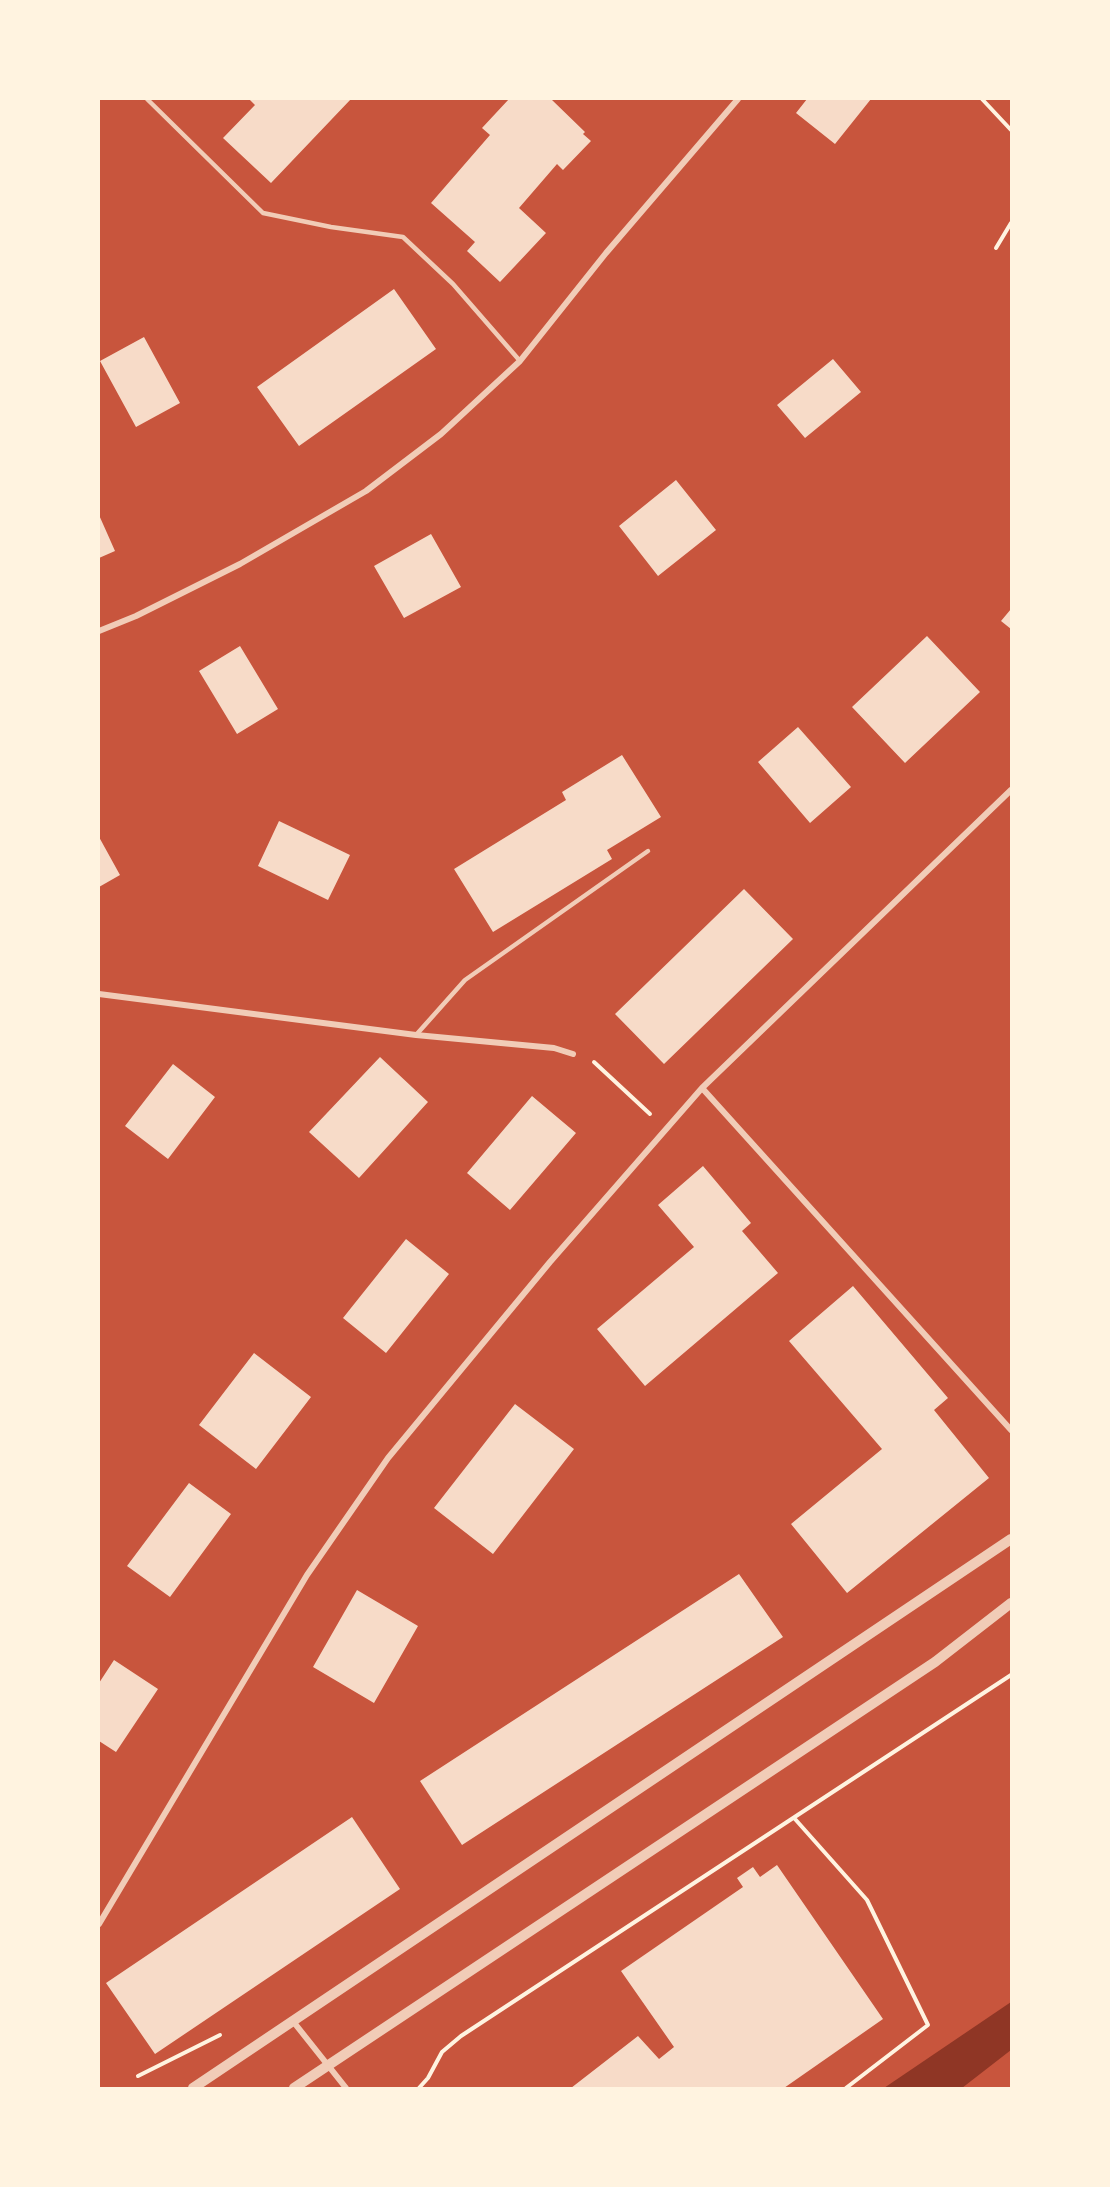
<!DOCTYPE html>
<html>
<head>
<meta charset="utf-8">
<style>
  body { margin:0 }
  #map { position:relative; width:1110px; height:2187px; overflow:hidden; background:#c8553d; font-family:Overpass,sans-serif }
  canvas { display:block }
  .frame { position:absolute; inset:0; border:100px solid #fff3e0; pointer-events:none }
</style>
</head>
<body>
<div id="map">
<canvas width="1110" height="2187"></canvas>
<div class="frame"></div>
</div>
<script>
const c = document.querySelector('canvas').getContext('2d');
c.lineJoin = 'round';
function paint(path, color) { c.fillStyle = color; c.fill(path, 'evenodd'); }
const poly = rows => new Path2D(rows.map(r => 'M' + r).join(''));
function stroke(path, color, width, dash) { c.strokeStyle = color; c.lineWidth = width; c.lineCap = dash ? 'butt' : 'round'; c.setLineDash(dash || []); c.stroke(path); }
const water = poly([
  [1011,2002,1011,2050,962,2088,884,2088]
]);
const building = poly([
  [249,99,351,99,271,183,223,138,255,105],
  [509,99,551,99,585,132,583,134,591,141,563,170,557,164,519,208,546,233,500,282,467,251,475,242,431,203,490,135,482,128],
  [807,99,871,99,835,144,796,113],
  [394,289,436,349,299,446,257,387],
  [144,337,180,403,136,427,100,361],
  [833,359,861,392,805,438,777,405],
  [676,480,716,530,658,576,619,526],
  [99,515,115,551,99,558],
  [431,534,461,587,404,618,374,566],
  [1011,609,1011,629,1001,621],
  [927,636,980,692,905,763,852,707],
  [240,646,278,709,237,734,199,671],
  [798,727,851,787,810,823,758,762],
  [622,755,661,817,607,850,612,859,493,932,454,869,566,800,562,792],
  [279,821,350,855,328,900,258,866],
  [99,837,120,875,99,887],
  [744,889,793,939,664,1064,615,1014],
  [380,1057,428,1102,359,1178,309,1132],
  [173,1064,215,1097,168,1159,125,1126],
  [532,1096,576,1133,510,1210,467,1173],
  [703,1166,751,1223,742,1231,778,1273,645,1386,597,1329,694,1247,658,1205],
  [406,1239,449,1274,386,1353,343,1318],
  [853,1286,948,1398,934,1410,989,1478,847,1593,791,1524,882,1449,789,1341],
  [254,1353,311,1397,256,1469,199,1425],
  [515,1404,574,1449,493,1554,434,1508],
  [189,1483,231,1514,170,1597,127,1566],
  [739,1574,783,1637,462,1845,420,1781],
  [357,1590,418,1626,374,1703,313,1667],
  [114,1660,158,1689,116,1752,99,1741,99,1683],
  [352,1817,400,1889,155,2054,106,1983],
  [777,1865,883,2019,784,2088,571,2088,638,2036,659,2059,674,2047,621,1971,743,1887,737,1878,753,1867,760,1877]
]);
const path = poly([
  [982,99,1011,130],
  [996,248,1011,223],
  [594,1062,650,1114],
  [795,1819,867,1900,928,2025,846,2088],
  [138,2076,220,2035],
  [419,2088,428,2078,442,2052,461,2036,1011,1675]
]);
const service = poly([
  [147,99,263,213,331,227,403,237,453,284,520,361],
  [416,1035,465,980,648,851]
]);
const minor = poly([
  [99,631,136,616,240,564,366,491,441,434,520,361,606,253,738,99],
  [99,994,416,1035,554,1048,573,1054],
  [702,1088,1011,1430],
  [99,1924,307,1575,388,1458,550,1262,702,1088,1011,790],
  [292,2020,346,2088]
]);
const tertiary = poly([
  [193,2088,1011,1539],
  [294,2088,935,1662,1011,1603]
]);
paint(water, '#8f3625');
paint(building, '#f7dbc8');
stroke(path, '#fff3e0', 4);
stroke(service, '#f1ccb7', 4.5);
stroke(minor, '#f1ccb7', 6);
stroke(tertiary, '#f1ccb7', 10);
</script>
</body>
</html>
